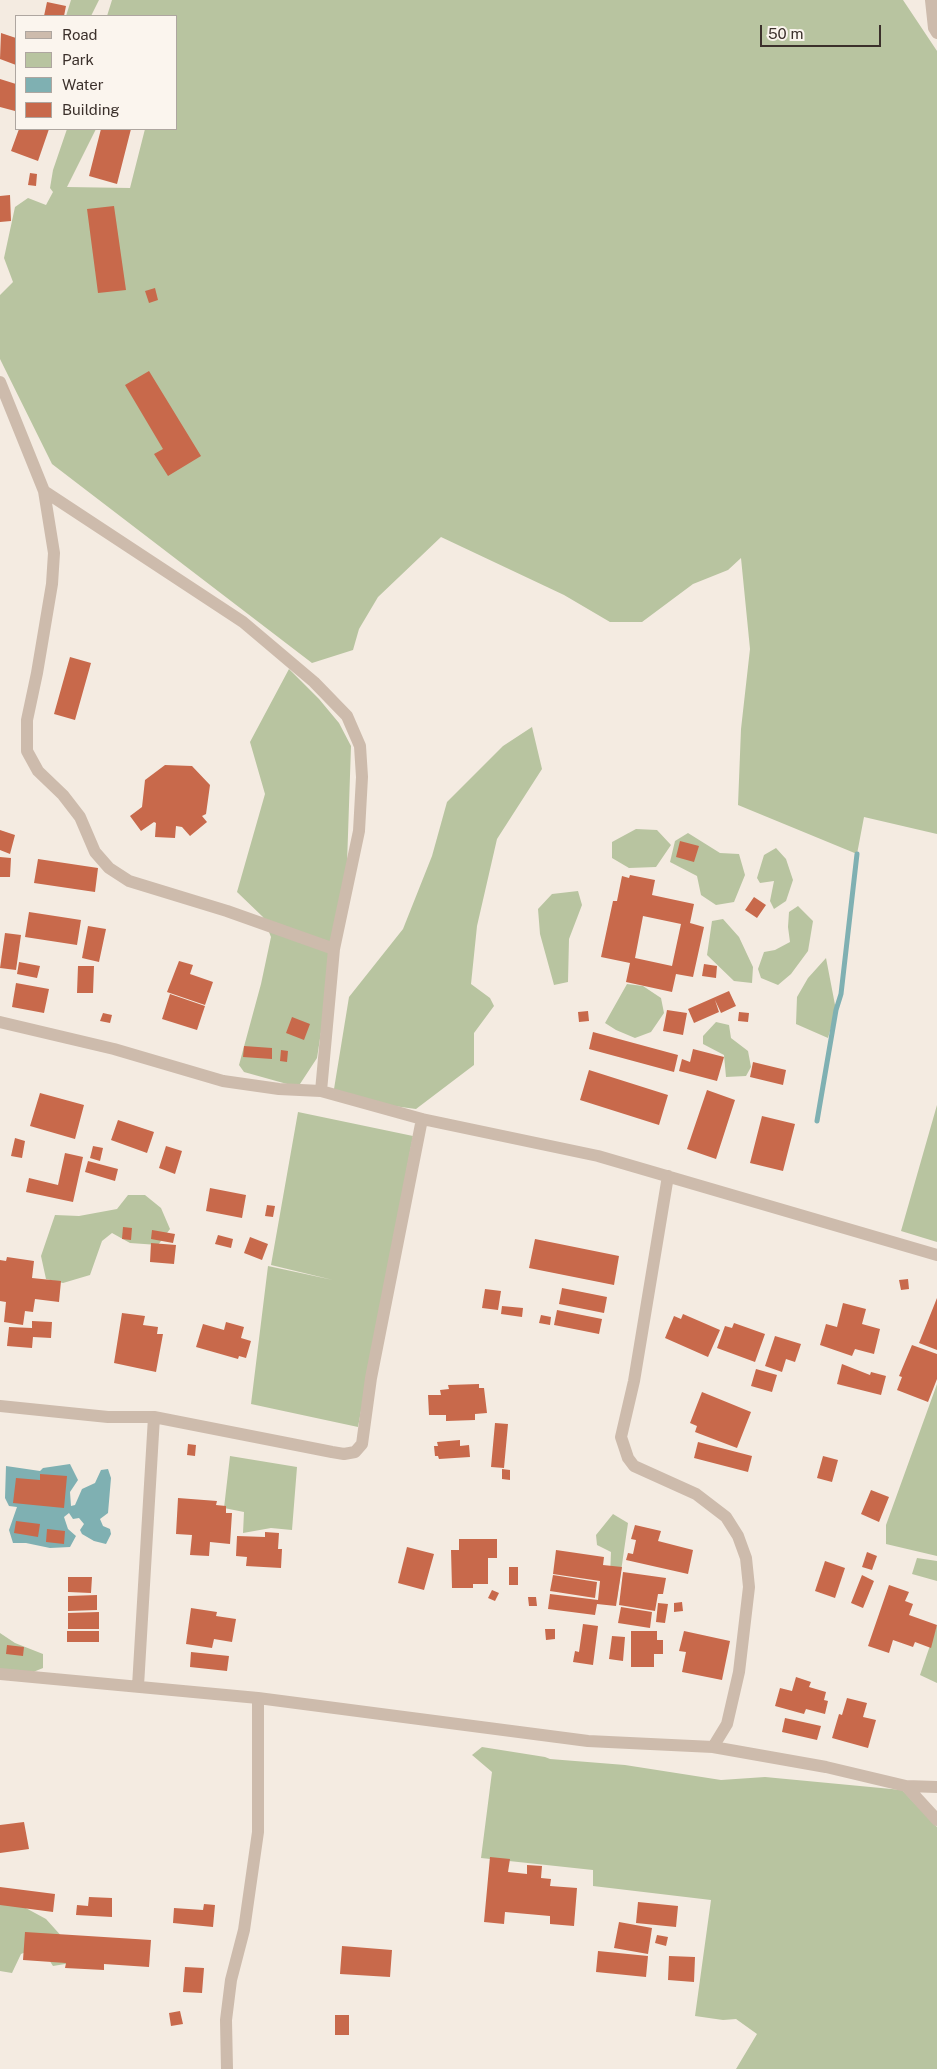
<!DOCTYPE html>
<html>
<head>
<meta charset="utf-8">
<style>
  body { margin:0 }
  #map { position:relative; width:937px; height:2069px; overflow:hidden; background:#f4ebe1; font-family:"Public Sans",sans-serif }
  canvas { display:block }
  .legend { position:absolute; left:15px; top:15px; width:162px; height:115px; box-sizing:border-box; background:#fbf5ee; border:1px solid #aea6a0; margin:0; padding:6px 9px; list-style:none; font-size:15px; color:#3b302b }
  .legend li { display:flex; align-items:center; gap:10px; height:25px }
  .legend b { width:25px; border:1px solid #aea6a0 }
  .scale { position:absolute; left:760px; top:25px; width:121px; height:22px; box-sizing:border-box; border:2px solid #3b302b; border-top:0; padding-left:6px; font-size:15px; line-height:18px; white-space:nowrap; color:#3b302b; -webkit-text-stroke:4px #fbf5ee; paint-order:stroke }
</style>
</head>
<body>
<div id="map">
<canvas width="937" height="2069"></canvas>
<ul class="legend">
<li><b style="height:6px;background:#cdbbac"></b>Road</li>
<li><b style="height:14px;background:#b8c4a0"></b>Park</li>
<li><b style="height:14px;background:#7fb0b2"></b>Water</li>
<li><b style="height:14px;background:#c8694b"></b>Building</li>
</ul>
<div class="scale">50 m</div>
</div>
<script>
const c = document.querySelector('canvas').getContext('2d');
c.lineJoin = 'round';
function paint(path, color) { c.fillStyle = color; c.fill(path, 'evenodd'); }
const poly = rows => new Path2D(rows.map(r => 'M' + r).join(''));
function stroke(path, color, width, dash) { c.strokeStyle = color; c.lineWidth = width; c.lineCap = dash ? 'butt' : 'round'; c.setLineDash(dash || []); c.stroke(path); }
const green = poly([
  [71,0,99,0,91,16,66,16],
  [112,0,903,0,937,51,937,834,864,817,857,854,738,805,741,729,750,649,741,558,728,570,693,584,642,622,610,622,564,595,441,537,378,597,359,629,353,650,312,663,52,464,0,359,0,295,13,282,4,258,15,207,28,198,46,205,53,192,50,188,53,170,67,129,96,129,67,187,130,188,145,129,176,129,176,16,107,16],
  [289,669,319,699,339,723,351,746,347,864,317,1058,300,1084,287,1084,244,1072,239,1065,261,984,271,937,263,917,237,892,265,794,250,742],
  [532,727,542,769,497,839,477,926,471,984,490,998,494,1006,474,1033,474,1065,416,1109,356,1101,334,1089,349,997,403,929,432,856,447,802,503,746],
  [636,829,657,830,671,845,656,867,629,868,612,858,612,842],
  [688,833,720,853,739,854,745,875,734,902,716,905,701,895,697,876,670,862,675,841],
  [776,848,786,859,793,880,786,901,774,909,770,901,774,881,760,883,757,878,764,855],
  [578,891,582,905,569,939,568,982,554,985,540,934,538,909,552,894],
  [798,906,813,921,808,951,791,974,778,985,761,978,758,969,764,952,775,950,790,942,788,927,789,912],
  [723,919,739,937,753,967,752,983,734,981,707,955,712,921],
  [826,958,836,1010,828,1038,796,1024,797,997,808,978],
  [627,984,643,986,661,998,664,1013,651,1032,635,1038,616,1030,605,1023],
  [716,1022,729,1025,731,1038,748,1051,751,1067,746,1076,726,1077,724,1055,703,1044,703,1036],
  [937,1105,937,1242,901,1231],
  [298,1112,413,1136,358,1427,251,1404,268,1266,333,1280,271,1265],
  [128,1195,145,1195,161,1208,170,1229,158,1245,130,1243,112,1233,102,1241,90,1275,63,1283,46,1279,41,1256,55,1215,79,1216,117,1209],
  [937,1384,937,1556,886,1544,886,1525],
  [230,1456,297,1467,292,1530,271,1528,243,1533,244,1512,224,1508],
  [613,1514,628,1523,617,1599,609,1602,611,1552,597,1545,596,1535],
  [917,1558,937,1561,937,1581,912,1574],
  [937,1625,937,1683,920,1675],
  [0,1633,15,1643,43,1654,43,1668,21,1677,0,1672],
  [482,1747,545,1757,550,1759,625,1765,721,1780,765,1777,902,1790,937,1827,937,2069,736,2069,757,2034,736,2019,723,2020,695,2016,711,1900,593,1886,593,1870,481,1858,492,1772,472,1755],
  [0,1888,11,1900,46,1919,73,1949,71,1963,53,1966,40,1946,21,1954,12,1973,0,1971]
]);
const water = poly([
  [70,1464,78,1480,70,1492,71,1506,75,1505,82,1489,95,1483,101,1470,108,1469,111,1478,108,1513,100,1519,103,1526,110,1529,111,1534,106,1544,94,1541,82,1534,80,1530,84,1524,79,1518,73,1519,69,1513,64,1517,68,1529,76,1536,70,1547,50,1548,26,1543,13,1543,9,1530,17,1507,9,1506,5,1498,6,1466,40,1471,43,1468]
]);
const stream = poly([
  [817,1121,836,1010,841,994,857,854]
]);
const building = poly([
  [47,2,66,6,64,16,44,16],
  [1,33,16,38,16,65,0,59],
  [0,79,16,84,15,111,0,107],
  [19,129,49,129,38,161,11,151],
  [101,129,131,129,117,184,89,176],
  [30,173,37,174,36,186,28,185],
  [10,195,11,221,0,222,0,196],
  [114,206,126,290,98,293,87,209],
  [155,288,158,300,149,303,145,291],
  [149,371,201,456,168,476,154,454,163,449,125,385],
  [70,657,91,663,75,720,54,714],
  [165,765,192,766,210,785,206,814,202,816,207,822,190,836,182,827,176,826,175,838,155,837,156,823,154,822,141,831,130,816,142,807,145,780],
  [0,830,15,835,10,854,0,850],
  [680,841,699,846,694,862,676,857],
  [0,857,11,858,10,877,0,877],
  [38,859,98,868,95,892,34,883],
  [630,875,655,880,652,895,694,904,690,923,704,927,693,977,676,974,672,992,626,982,630,963,601,957,613,901,617,901,622,876,629,878],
  [643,916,681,924,672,966,635,958],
  [754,897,766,905,757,918,745,910],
  [29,912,81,920,77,945,25,937],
  [88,926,106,929,99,962,82,958],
  [5,933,21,935,16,970,0,968],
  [179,961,193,965,190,974,213,982,205,1005,167,992],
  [19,962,40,966,37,978,17,974],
  [704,964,717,966,716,978,702,976],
  [78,966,94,966,93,993,77,993],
  [16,983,49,989,44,1013,12,1007],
  [729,991,736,1006,721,1013,715,1000,719,1012,694,1023,688,1009],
  [170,994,205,1006,197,1030,162,1019],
  [667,1010,687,1013,683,1035,663,1031],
  [588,1011,589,1021,579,1022,578,1012],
  [739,1012,749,1013,748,1022,738,1021],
  [103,1013,112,1015,110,1023,100,1021],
  [292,1017,310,1024,304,1040,286,1033],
  [593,1032,678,1055,674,1072,589,1049],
  [244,1046,272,1048,272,1059,243,1057],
  [693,1049,724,1057,717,1081,679,1071,682,1059,690,1062],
  [281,1050,288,1051,287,1062,280,1061],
  [753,1062,786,1070,783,1085,750,1077],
  [589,1070,668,1095,659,1125,580,1100],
  [707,1090,735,1100,716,1159,687,1149],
  [40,1093,84,1105,75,1139,30,1126],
  [762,1116,795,1124,783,1171,750,1163],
  [118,1120,154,1132,147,1153,111,1140],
  [15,1138,25,1141,22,1158,11,1156],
  [93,1146,103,1148,100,1161,90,1158],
  [166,1146,182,1151,175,1174,159,1168],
  [65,1153,83,1157,73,1202,26,1192,29,1178,58,1185],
  [88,1161,118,1169,115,1181,85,1172],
  [210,1188,246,1195,242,1218,206,1211],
  [267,1205,275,1206,273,1217,265,1216],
  [123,1227,132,1228,131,1240,122,1239],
  [152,1230,175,1234,173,1243,151,1239],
  [218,1235,233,1239,231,1248,215,1244],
  [250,1237,268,1244,262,1260,244,1253],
  [535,1239,619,1256,614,1285,529,1268],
  [151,1243,176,1245,174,1264,150,1262],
  [7,1257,34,1261,32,1278,61,1281,59,1302,35,1299,33,1312,25,1311,23,1325,4,1322,6,1302,0,1301,0,1260,6,1261],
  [908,1279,909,1289,901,1290,899,1280],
  [562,1288,607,1297,604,1313,559,1304],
  [485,1289,501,1291,498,1310,482,1308],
  [937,1298,937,1350,919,1343],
  [843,1303,866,1309,862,1324,880,1329,874,1354,855,1349,852,1356,820,1345,826,1324,837,1327],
  [502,1306,523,1308,522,1317,501,1314],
  [557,1310,602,1319,599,1334,554,1325],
  [122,1313,145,1316,143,1325,158,1327,157,1334,163,1334,156,1372,114,1363],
  [683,1314,720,1330,708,1357,665,1338,674,1316,681,1319],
  [541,1315,551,1317,550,1325,539,1323],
  [32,1321,52,1322,51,1338,33,1337,32,1348,7,1346,9,1327,32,1328],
  [226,1322,244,1327,241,1338,251,1341,246,1358,239,1356,238,1359,196,1347,203,1324,224,1330],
  [734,1323,765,1334,755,1362,717,1348,725,1326,732,1328],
  [775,1336,801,1344,795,1362,786,1359,782,1372,765,1366],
  [912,1345,937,1354,937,1379,928,1402,897,1390,902,1377,899,1376],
  [842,1364,870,1375,871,1372,886,1376,881,1395,837,1384],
  [756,1369,777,1375,772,1392,751,1386],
  [479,1384,479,1388,484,1388,487,1413,475,1414,475,1420,446,1421,446,1415,429,1415,428,1395,441,1395,440,1390,449,1389,448,1385],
  [702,1392,751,1412,737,1448,695,1432,697,1426,690,1423],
  [495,1423,508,1424,504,1468,491,1467],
  [460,1440,460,1446,469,1445,470,1457,439,1459,438,1456,435,1456,434,1446,438,1446,437,1442],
  [698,1442,752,1456,748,1472,694,1458],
  [188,1444,196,1445,195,1456,187,1455],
  [823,1456,838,1460,832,1482,817,1478],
  [502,1469,510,1470,510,1480,502,1479],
  [40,1474,67,1476,64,1508,13,1503,16,1478,40,1480],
  [871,1490,889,1497,879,1522,861,1514],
  [178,1498,217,1501,216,1505,226,1506,226,1513,232,1513,230,1544,210,1542,209,1556,190,1555,192,1535,176,1534],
  [16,1521,40,1524,38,1537,14,1533],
  [635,1525,661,1531,658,1541,693,1550,688,1574,626,1560,628,1553,633,1554,636,1540,631,1539],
  [47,1529,65,1531,64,1544,46,1542],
  [265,1532,279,1533,278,1549,282,1549,281,1568,246,1566,247,1557,236,1556,237,1536,265,1537],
  [459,1539,497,1539,497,1558,488,1558,488,1584,473,1584,473,1588,452,1588,451,1550,459,1550],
  [407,1547,434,1554,424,1590,398,1583],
  [556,1550,604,1557,603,1565,622,1567,616,1606,597,1604,595,1615,548,1609,550,1594,598,1600,600,1581,553,1574],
  [867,1552,877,1556,872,1570,862,1567],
  [825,1561,845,1568,835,1598,815,1591],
  [509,1567,518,1567,518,1585,509,1585],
  [623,1572,666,1578,663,1594,658,1594,655,1611,619,1605],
  [553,1575,597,1582,595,1598,550,1591],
  [862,1575,874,1581,863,1608,851,1603],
  [68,1577,92,1577,91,1593,68,1592],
  [889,1585,909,1592,905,1601,913,1604,909,1615,937,1625,931,1648,915,1642,913,1647,893,1640,889,1653,868,1646],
  [492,1590,499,1593,495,1601,488,1598],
  [97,1595,97,1610,68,1611,68,1596],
  [528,1597,536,1597,537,1606,529,1606],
  [682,1602,683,1611,674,1612,674,1603],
  [658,1603,668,1604,665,1623,656,1622],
  [621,1607,652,1612,650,1628,618,1623],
  [191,1608,217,1612,216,1616,236,1619,232,1642,214,1639,212,1648,186,1644],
  [99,1612,99,1629,68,1629,68,1613],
  [583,1624,598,1626,593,1665,573,1662,575,1651,579,1652],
  [545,1629,555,1629,555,1639,546,1640],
  [67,1631,99,1631,99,1642,67,1642],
  [631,1631,657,1631,657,1640,663,1640,663,1654,654,1654,654,1667,631,1667],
  [684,1631,730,1641,722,1680,682,1672,686,1652,679,1651],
  [612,1636,625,1637,623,1661,609,1659],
  [7,1645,24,1647,23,1656,6,1654],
  [191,1652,229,1656,227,1671,190,1667],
  [796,1677,811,1682,809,1687,826,1692,824,1700,828,1701,825,1714,806,1709,804,1714,775,1706,780,1688,792,1691],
  [847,1698,867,1703,863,1717,876,1720,868,1748,832,1738,839,1714,842,1715],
  [785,1718,821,1726,817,1740,782,1732],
  [24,1822,29,1849,0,1853,0,1825],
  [490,1857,510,1859,508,1872,527,1874,527,1865,542,1866,541,1878,551,1879,550,1886,577,1888,574,1926,550,1924,550,1916,505,1912,504,1924,484,1922],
  [0,1887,55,1894,53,1912,0,1905],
  [89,1897,112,1898,112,1917,76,1915,77,1905,88,1906],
  [638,1902,678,1906,676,1927,636,1923],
  [204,1904,215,1905,213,1927,173,1923,174,1908,203,1910],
  [619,1922,652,1928,648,1954,614,1948],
  [25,1932,151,1940,149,1967,104,1964,104,1970,65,1968,66,1963,23,1960],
  [657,1935,668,1937,666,1946,655,1943],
  [342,1946,392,1950,390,1977,340,1974],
  [598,1951,648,1956,646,1977,596,1972],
  [669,1956,695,1957,694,1982,668,1980],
  [185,1967,204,1968,202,1993,183,1992],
  [180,2011,183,2024,171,2026,169,2013],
  [335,2015,349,2015,349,2035,335,2035]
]);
const minor = poly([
  [931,0,934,28,937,33],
  [0,382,44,491,243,622,314,682,347,716,360,746,362,777,359,831,334,949,321,1091],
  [44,491,54,553,52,584,37,673,27,720,27,751,38,771,63,795,80,817,95,852,109,868,129,881,227,911,334,949],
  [0,1022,114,1049,223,1081,279,1089,321,1091,422,1119,598,1156,937,1255],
  [668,1176,634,1381,621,1437,628,1458,634,1466,696,1494,726,1517,738,1536,746,1558,749,1587,739,1672,727,1724,713,1747],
  [0,1406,108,1417,154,1417,332,1452,344,1454,355,1452,362,1444,371,1378,422,1119],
  [0,1674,258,1698,588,1741,713,1747,826,1767,906,1786,937,1787],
  [138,1686,154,1417],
  [906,1786,937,1820],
  [227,2069,226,2020,231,1980,244,1930,258,1832,258,1698]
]);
paint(green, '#b8c4a0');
paint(water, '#7fb0b2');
stroke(stream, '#7fb0b2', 5);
paint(building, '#c8694b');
stroke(minor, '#cdbbac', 12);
</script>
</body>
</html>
